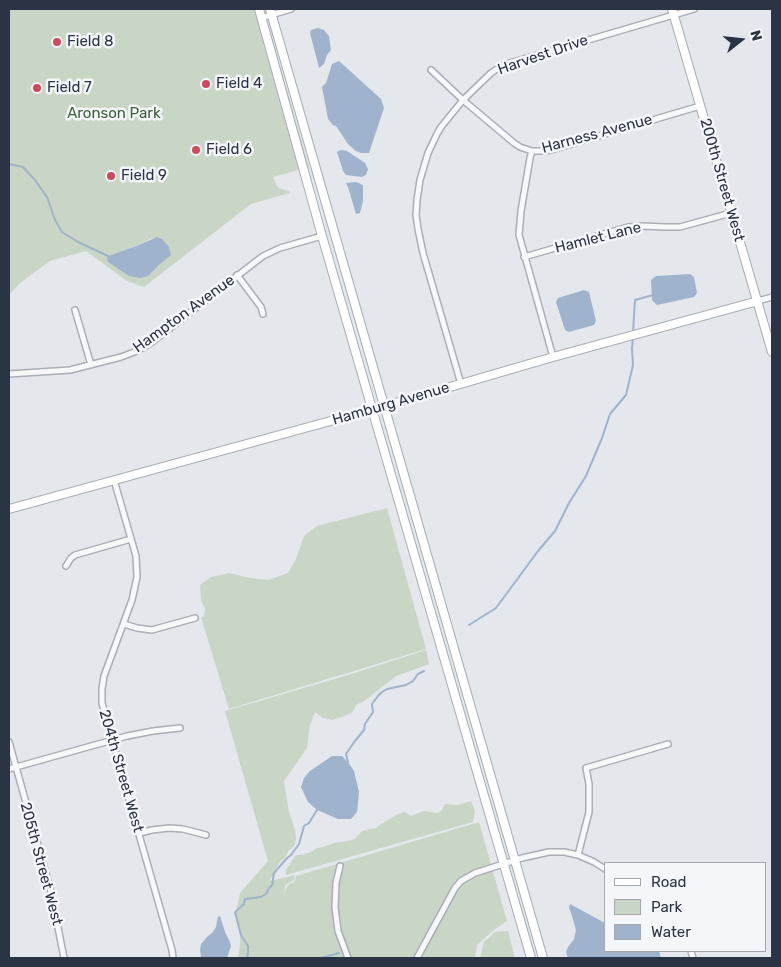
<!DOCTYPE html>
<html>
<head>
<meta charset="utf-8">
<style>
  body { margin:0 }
  #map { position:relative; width:781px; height:967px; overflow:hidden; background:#e4e7ec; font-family:Rubik,sans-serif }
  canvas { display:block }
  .frame { position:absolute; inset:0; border:10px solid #2b3445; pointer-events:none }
  .legend { position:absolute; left:604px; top:862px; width:162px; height:90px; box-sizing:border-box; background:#f4f6f9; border:1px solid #a4a8b1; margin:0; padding:6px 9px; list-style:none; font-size:15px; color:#2b3445 }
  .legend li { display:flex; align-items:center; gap:10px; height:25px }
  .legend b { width:25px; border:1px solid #a4a8b1 }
  .north { position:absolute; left:716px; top:15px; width:50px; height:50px; -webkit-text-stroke:4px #f4f6f9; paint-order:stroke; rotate:74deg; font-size:14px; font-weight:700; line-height:20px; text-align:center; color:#2b3445 }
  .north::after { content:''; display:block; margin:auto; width:18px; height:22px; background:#2b3445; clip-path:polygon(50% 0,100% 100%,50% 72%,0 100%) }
</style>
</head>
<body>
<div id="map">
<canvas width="781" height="967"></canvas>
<div class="frame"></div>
<ul class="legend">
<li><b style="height:6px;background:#fff"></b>Road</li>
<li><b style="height:14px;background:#c9d6c5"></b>Park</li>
<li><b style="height:14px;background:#9fb4cc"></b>Water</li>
</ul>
<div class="north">N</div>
</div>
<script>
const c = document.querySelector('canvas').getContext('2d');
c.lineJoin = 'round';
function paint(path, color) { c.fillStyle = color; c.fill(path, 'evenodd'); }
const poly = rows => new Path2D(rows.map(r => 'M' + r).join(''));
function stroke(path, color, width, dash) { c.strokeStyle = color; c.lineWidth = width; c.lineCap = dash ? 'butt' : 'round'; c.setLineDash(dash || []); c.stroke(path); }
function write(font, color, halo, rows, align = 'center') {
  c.font = font + ' Rubik,sans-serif'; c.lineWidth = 5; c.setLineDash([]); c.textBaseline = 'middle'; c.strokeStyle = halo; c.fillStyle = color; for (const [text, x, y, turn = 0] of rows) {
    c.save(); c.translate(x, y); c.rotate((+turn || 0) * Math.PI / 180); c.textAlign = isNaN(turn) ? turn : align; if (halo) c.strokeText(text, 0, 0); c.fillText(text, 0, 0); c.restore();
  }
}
const green = poly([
  [9,9,264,9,309,167,273,177,277,186,279,188,289,191,290,193,251,204,144,287,127,281,86,251,50,261,20,283,9,295],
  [152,238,169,247,171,254,170,256,159,265,148,276,108,256,134,247],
  [387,508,426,649,229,709,201,617,204,616,205,609,201,600,200,585,211,577,229,573,250,578,268,580,288,573,296,559,304,536,317,526],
  [426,650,429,664,396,676,364,701,356,705,352,713,333,720,323,718,315,712,310,725,307,748,284,781,289,812,295,830,296,839,294,846,288,851,287,855,279,863,269,882,271,880,275,880,295,875,294,880,288,883,285,886,284,894,288,885,295,881,296,876,479,822,507,921,495,929,477,945,475,958,237,958,239,955,240,943,240,934,235,916,240,893,268,861,225,711,345,676],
  [471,801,475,811,473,822,286,875,286,870,296,855,303,855,311,852,317,848,324,847,334,843,348,841,355,839,362,831,376,828,381,824,398,814,405,812,411,816,424,811,438,813,442,810,445,804,458,805],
  [508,931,515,958,480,958,484,942,495,932]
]);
const water = poly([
  [318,28,324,30,329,36,331,50,327,55,324,64,319,68,310,33,311,30],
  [339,61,381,99,384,108,369,153,361,153,356,151,348,144,336,126,333,125,328,119,322,87,326,83,332,64],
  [341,150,347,151,365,163,368,169,366,175,362,177,346,175,343,171,337,152],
  [356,182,363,185,363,201,360,213,356,214,348,187,346,183],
  [157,237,162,239,169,247,171,254,170,256,159,265,148,276,140,278,129,276,108,262,107,258,108,256,134,247],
  [690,274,694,277,697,293,694,297,657,305,652,300,651,280,656,276],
  [584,290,589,292,596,321,594,325,569,332,565,330,556,302,558,298],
  [332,756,342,756,348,762,354,771,359,792,357,812,351,819,338,819,317,810,308,802,301,787,304,778,310,771],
  [570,904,605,923,605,951,659,951,661,958,568,958,566,952,568,947,574,939,576,930,572,916,569,908],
  [220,916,225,932,230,942,231,946,227,958,201,958,200,950,201,944,208,936,213,932,216,927,218,917]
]);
const stream = poly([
  [9,164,23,167,35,180,47,197,55,220,62,232,78,242,108,256],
  [633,332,635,300,653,295],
  [469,625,496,608,538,551,555,531,569,503,586,476,602,438,610,414,626,395,633,365,632,349,633,337],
  [348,762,346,754,355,741,364,730,365,724,373,712,372,704,378,696,382,692,387,689,406,685,413,681,418,674,424,671],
  [247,958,248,953,248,946,241,935,235,912,244,904,245,899,261,897,266,894,269,888,272,885,274,873,287,858,291,855,299,844,304,826,309,823,317,810],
  [321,958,339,953]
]);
const street = poly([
  [261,18,291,9],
  [431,70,463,100,514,143,520,147,532,151,544,151,551,150,700,106],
  [532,151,530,158,521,211,519,235,553,357],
  [524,257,628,227,643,226,665,227,680,227,731,213],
  [237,275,261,307,263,314],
  [758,301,772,297],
  [75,310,91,365],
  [9,374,70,370,121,357,137,351,152,342,263,256,280,248,322,236],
  [461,384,423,253,418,229,416,215,417,200,420,180,428,153,437,134,441,127,463,100,491,73,503,65,694,9],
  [114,480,136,556,137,577,132,600,104,676,102,689,102,703,112,740,172,950,173,958],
  [66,566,71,558,75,555,131,539],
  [124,624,137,628,152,630,195,618],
  [9,742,51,892,64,958],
  [9,769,127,736,153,731,180,728],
  [139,833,152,830,169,828,183,829,206,835],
  [578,855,589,812,589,784,586,768,668,744],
  [340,866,336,883,335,907,338,931,348,958],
  [691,951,693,958],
  [417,958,455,888,461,881,475,873,522,858,549,852,564,852,578,855,594,862,605,869]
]);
const secondary = poly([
  [259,9,322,236,531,958],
  [270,9,543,958],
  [672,9,772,352],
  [9,509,378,408,553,357,758,301]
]);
const markers = [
  [57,42,5,"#d1495b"],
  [206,84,5,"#d1495b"],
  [37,88,5,"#d1495b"],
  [196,150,5,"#d1495b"],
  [111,176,5,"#d1495b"]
];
const poiNames = [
  ["Field 8",67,42],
  ["Field 4",216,84],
  ["Field 7",47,88],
  ["Field 6",206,150],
  ["Field 9",121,176]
];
const streetNames = [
  ["Harvest Drive",543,55,-19],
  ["Harness Avenue",597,134,-15],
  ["200th Street West",722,180,74],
  ["Hamlet Lane",598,238,-14],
  ["Hampton Avenue",184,314,-36],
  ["Hamburg Avenue",391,404,-16],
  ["204th Street West",121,771,74],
  ["205th Street West",41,864,75]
];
const parkNames = [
  ["Aronson Park",114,114]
];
paint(green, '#c9d6c5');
paint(water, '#9fb4cc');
stroke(stream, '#9fb4cc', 2);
stroke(street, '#a9aeb7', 8);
stroke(secondary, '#a9aeb7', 10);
stroke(street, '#f7f8fa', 5);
stroke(secondary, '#fff', 8);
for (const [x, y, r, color] of markers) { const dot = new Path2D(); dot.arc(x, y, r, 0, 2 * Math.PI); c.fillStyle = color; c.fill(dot); stroke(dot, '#f4f6f9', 2); }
write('15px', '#2b3445', '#f4f6f9', poiNames, 'left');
write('15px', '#2b3445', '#f4f6f9', streetNames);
write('15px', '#3f6138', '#f4f6f9', parkNames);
</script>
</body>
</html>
